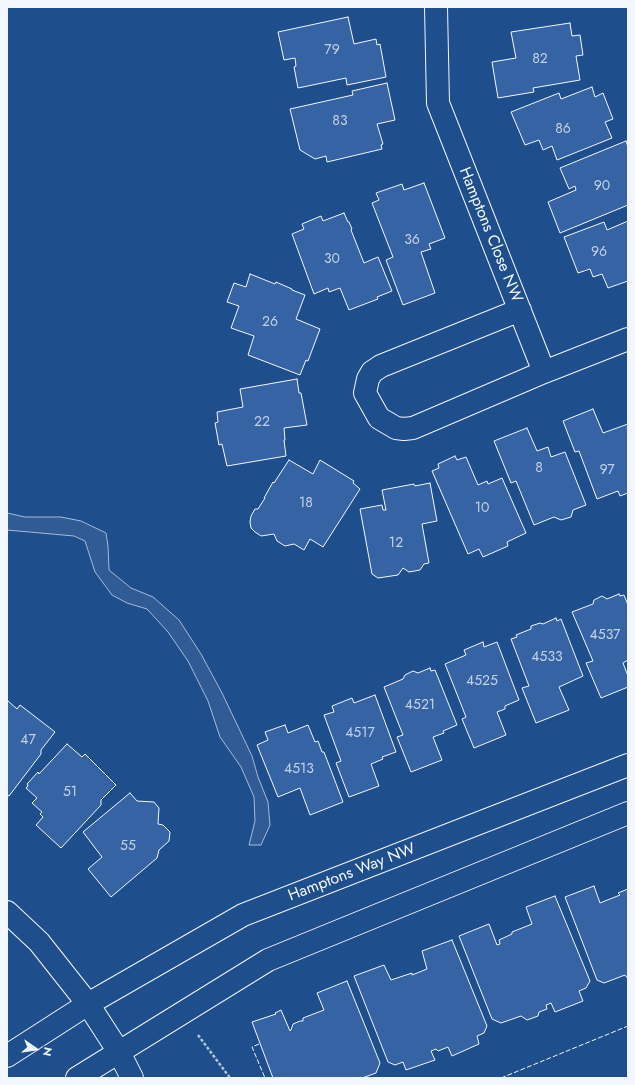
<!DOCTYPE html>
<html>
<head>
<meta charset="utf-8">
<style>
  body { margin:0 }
  #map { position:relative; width:635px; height:1085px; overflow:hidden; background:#1f4e8c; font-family:Jost,sans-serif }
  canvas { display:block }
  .frame { position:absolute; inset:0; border:8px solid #f2f6ff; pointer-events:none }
  .north { position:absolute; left:16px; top:1029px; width:40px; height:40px; -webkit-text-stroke:3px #1f4e8c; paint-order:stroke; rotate:103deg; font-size:11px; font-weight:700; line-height:16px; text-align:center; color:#f2f6ff }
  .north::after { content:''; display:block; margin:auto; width:14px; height:18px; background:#f2f6ff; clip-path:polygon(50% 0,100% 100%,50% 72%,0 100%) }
</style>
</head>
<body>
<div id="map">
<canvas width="635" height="1085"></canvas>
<div class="frame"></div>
<div class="north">N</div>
</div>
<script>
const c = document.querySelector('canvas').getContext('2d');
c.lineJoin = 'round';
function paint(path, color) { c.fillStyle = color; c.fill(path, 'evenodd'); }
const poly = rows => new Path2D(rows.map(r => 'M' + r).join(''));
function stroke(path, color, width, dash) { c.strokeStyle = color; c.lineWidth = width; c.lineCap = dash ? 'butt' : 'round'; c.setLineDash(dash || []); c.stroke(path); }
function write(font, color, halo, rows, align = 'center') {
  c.font = font + ' Jost,sans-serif'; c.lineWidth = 3; c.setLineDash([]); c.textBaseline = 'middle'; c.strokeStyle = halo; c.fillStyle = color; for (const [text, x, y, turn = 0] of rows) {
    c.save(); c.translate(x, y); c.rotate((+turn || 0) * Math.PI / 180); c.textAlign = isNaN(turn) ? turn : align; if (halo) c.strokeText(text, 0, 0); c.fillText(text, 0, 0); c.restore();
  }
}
const parking = poly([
  [7,513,25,517,61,517,81,521,106,533,108,546,109,570,131,588,153,597,179,620,201,654,222,693,252,756,258,777,268,802,270,825,261,845,249,845,255,821,254,797,241,767,220,737,208,701,188,661,168,632,147,609,127,603,112,595,95,572,85,541,74,536,7,530,7,513]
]);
const building = poly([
  [348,17,354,44,376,39,377,45,380,44,386,77,347,85,346,78,298,88,294,67,296,66,295,58,284,60,278,32,348,17],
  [570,23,572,36,580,35,583,55,576,56,580,80,533,88,534,92,498,98,492,62,516,58,511,32,570,23],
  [387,83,395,120,377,124,383,144,381,145,382,149,327,162,326,156,315,159,300,150,290,109,353,95,352,91,387,83],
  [592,87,595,97,603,93,613,119,605,122,612,138,557,160,552,146,543,150,539,140,525,145,511,112,559,93,561,99,592,87],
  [626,141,628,147,628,205,560,233,548,202,576,190,575,186,569,189,560,168,626,141],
  [424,183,445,238,429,244,431,249,421,252,435,293,403,305,386,260,393,257,372,203,379,200,376,193,402,184,404,190,424,183],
  [344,213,348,222,349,222,352,229,351,230,364,263,378,257,392,291,377,297,378,299,349,310,340,288,329,292,328,288,314,294,292,234,304,229,302,224,321,216,323,221,344,213],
  [628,221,628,281,608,288,602,274,593,277,590,269,578,273,564,237,604,222,607,230,628,221],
  [250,274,275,284,276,282,292,289,292,290,305,295,296,319,320,329,308,361,306,360,300,375,248,355,254,336,231,328,239,306,227,302,234,283,246,287,250,274],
  [297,379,299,393,301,393,307,425,284,428,285,440,284,440,286,456,227,466,222,444,219,445,215,423,218,422,217,412,243,407,240,389,297,379],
  [593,409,603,433,628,424,628,493,620,496,618,491,597,499,579,451,575,452,563,421,593,409],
  [527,428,537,451,548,447,551,457,565,452,586,505,573,510,571,517,561,520,554,517,534,525,516,481,511,483,494,441,527,428],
  [455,456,457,460,466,457,478,485,487,481,488,484,502,478,526,533,507,542,508,546,483,557,479,549,468,554,432,471,439,468,438,464,455,456],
  [289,460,313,474,320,460,354,481,353,483,360,489,323,547,310,539,304,550,294,544,285,546,277,541,274,534,261,536,255,532,251,528,250,522,251,516,255,509,258,509,265,498,264,498,273,482,274,483,289,460],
  [430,483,437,521,422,524,429,563,424,564,420,570,409,572,403,568,398,575,378,578,372,574,360,509,382,505,383,510,386,510,382,490,414,484,415,486,430,483],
  [619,594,620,596,624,595,628,605,628,660,623,663,628,676,628,687,601,698,586,663,593,661,572,612,593,604,594,600,602,596,607,599,619,594],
  [556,618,557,621,561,619,583,676,559,687,569,710,536,723,522,688,529,686,511,639,517,637,516,635,531,629,531,626,540,623,543,624,556,618],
  [483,642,484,647,497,642,519,700,505,706,505,709,497,712,506,735,474,748,462,719,466,717,445,664,466,655,464,650,483,642],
  [430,668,431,671,435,670,457,725,443,731,444,733,433,737,442,760,411,772,397,737,403,735,384,687,403,679,405,675,413,671,418,673,430,668],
  [375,695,396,752,382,757,383,759,371,764,379,786,349,797,336,763,341,761,324,715,334,712,332,706,352,698,354,703,375,695],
  [7,700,17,709,20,705,55,732,41,750,41,754,9,796,7,795,7,700],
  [285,725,288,733,308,725,315,742,318,741,322,752,324,752,343,802,310,815,300,788,278,797,257,745,268,740,265,732,285,725],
  [67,744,82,757,85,754,116,785,101,800,101,805,61,848,36,825,43,817,40,814,42,812,32,803,37,798,26,788,28,786,27,784,38,772,39,774,67,744],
  [130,793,137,801,154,802,159,808,158,824,163,825,170,832,169,841,159,850,157,858,111,897,88,869,102,857,83,832,130,793],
  [594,886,600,903,620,895,618,893,628,889,628,979,625,975,604,983,597,980,565,897,594,886],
  [555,896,590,981,586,988,579,991,583,1001,555,1012,551,1003,546,1005,547,1009,539,1012,538,1016,527,1020,521,1016,501,1023,492,1019,459,936,489,924,497,945,500,944,499,940,512,934,512,932,532,924,526,907,555,896],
  [452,940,487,1026,484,1033,477,1036,479,1044,452,1056,448,1047,438,1051,436,1049,431,1051,435,1060,406,1070,403,1062,395,1065,388,1062,354,976,384,965,391,980,412,973,412,975,427,969,422,951,452,940],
  [347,981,380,1063,376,1073,362,1078,273,1078,252,1022,276,1014,275,1013,281,1010,290,1031,291,1030,293,1024,300,1021,303,1021,303,1018,324,1010,317,993,347,981]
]);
const path = poly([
  [198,1035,230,1078]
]);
const minor = poly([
  [436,7,438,103,544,372,628,339],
  [520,310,381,366,372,372,368,379,365,393,379,418,396,428,404,429,413,428,544,372],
  [7,912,39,942,88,1004,119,1052,132,1078],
  [7,1056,88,1004,243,915,628,765],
  [77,1078,268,960,628,813]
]);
const fence = poly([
  [259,1044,252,1047,265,1078],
  [501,1078,628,1026]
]);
const numberNames = [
  ["79",332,51],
  ["82",540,60],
  ["83",340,122],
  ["86",563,130],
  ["90",602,187],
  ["36",412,241],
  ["96",599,253],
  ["30",332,260],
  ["26",270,323],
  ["22",262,423],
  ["8",539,469],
  ["97",607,471],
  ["18",306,504],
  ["10",482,509],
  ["12",396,544],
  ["4537",605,636],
  ["4533",547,658],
  ["4525",482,682],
  ["4521",420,706],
  ["4517",360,734],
  ["47",28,741],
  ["4513",299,770],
  ["51",70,793],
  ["55",128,847]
];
const streetNames = [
  ["Hamptons Close NW",490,235,68],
  ["Hamptons Way NW",352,873,-21]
];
paint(parking, '#305b95');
stroke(parking, '#a8bbd7', 1);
paint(building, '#3563a3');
stroke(building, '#f2f6ff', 1);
stroke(minor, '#f2f6ff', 24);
stroke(path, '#b3c4dc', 2.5, [3, 2]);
stroke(minor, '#1f4e8c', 22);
stroke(fence, '#f2f6ff', 1, [5, 2]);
write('14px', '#c3d1e8', null, numberNames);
write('16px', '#f2f6ff', '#1f4e8c', streetNames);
</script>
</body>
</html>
